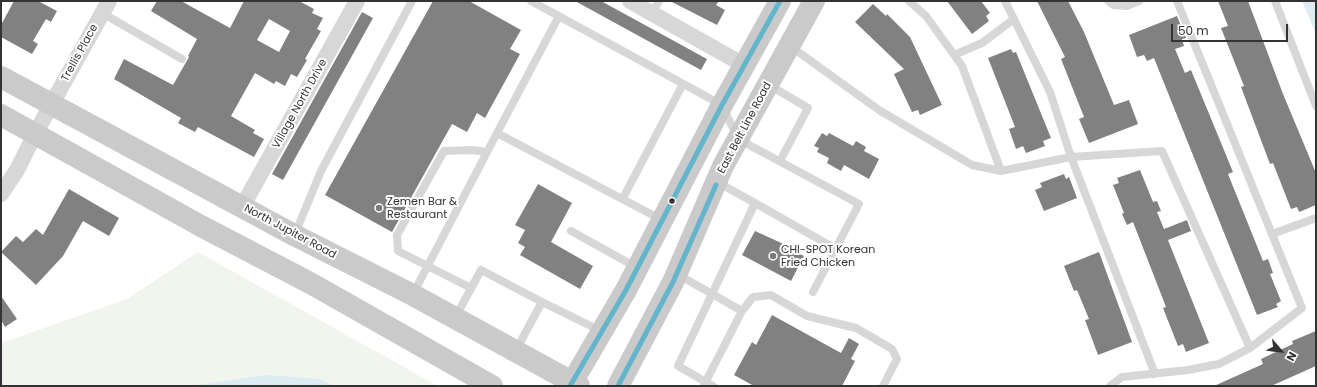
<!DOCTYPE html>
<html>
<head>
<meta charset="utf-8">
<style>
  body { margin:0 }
  #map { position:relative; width:1317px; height:387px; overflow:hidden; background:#fff; font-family:Poppins,sans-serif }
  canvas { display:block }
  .frame { position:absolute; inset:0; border:2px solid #333; pointer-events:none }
  .north { position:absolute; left:1261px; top:331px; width:40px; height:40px; -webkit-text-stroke:3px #fff; paint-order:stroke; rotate:118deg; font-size:11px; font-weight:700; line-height:16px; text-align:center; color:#333 }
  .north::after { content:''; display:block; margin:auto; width:14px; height:18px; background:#333; clip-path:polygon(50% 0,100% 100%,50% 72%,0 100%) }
  .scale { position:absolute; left:1171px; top:24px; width:117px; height:18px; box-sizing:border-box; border:2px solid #333; border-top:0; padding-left:5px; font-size:12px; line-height:14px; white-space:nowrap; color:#333; -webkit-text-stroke:3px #fff; paint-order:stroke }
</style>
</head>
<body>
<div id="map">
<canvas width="1317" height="387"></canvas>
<div class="frame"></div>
<div class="north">N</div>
<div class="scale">50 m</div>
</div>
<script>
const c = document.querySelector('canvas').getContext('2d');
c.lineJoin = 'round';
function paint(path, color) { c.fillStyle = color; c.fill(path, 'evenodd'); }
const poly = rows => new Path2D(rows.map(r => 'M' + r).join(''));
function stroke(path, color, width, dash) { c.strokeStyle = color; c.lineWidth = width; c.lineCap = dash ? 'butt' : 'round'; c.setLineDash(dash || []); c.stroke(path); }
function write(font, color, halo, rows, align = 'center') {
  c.font = font + ' Poppins,sans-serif'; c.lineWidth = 4; c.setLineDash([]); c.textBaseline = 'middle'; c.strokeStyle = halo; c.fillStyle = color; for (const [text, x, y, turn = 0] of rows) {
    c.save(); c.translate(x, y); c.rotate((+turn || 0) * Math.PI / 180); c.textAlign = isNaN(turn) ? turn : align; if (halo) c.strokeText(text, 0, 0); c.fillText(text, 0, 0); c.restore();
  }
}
const green = poly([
  [198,252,438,386,1,386,1,343,127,299]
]);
const water = poly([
  [1302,1,1316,1,1316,34],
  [266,375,320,379,334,386,189,386]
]);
const building = poly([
  [14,1,38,1,57,11,51,22,46,19,33,41,38,44,32,54,1,37,1,25],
  [157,1,181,1,230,28,244,1,299,1,314,9,312,13,323,18,317,29,321,31,305,59,307,60,297,77,291,74,285,86,276,81,274,84,255,73,231,116,255,130,253,133,264,139,254,157,198,127,195,132,178,123,181,118,114,79,124,59,173,85,189,57,188,56,197,39,151,11],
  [269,19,290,31,279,52,257,40],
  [433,1,469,1,521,30,510,49,520,54,485,118,477,113,467,132,452,124,392,232,325,195],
  [575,1,601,1,707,59,701,70],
  [670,1,719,1,716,5,725,10,717,25],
  [947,1,981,1,990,13,986,16,989,21,972,34],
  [1037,1,1068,1,1084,32,1114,105,1129,100,1138,124,1089,143,1079,119,1084,117,1061,59,1065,57],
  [1218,1,1248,1,1283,94,1316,173,1316,205,1299,212,1297,207,1291,209,1273,163,1270,164,1241,87,1244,86,1221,28,1228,26],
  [873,4,886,16,887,14,910,37,942,105,920,115,918,110,912,112,894,74,904,69,855,22],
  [362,12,373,18,283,180,272,174],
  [1177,16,1186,38,1182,39,1184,46,1175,49,1185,73,1191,70,1233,172,1228,174,1263,261,1268,259,1273,273,1270,274,1281,301,1276,304,1278,307,1257,315,1154,58,1147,61,1144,55,1137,57,1129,35],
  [1011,49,1013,53,1016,52,1051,138,1043,141,1045,146,1026,153,1023,146,1016,149,1009,129,1015,127,988,58],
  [822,133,827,136,829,133,853,146,856,141,866,147,864,151,879,159,869,179,844,165,841,171,827,163,829,158,817,152,819,148,814,146],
  [1140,170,1153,202,1157,201,1161,211,1157,212,1164,229,1187,220,1191,231,1168,240,1209,343,1186,352,1183,344,1178,346,1163,308,1166,307,1133,222,1127,225,1122,214,1124,213,1113,185,1119,183,1117,178],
  [1064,174,1066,179,1069,177,1077,198,1044,211,1035,190,1042,187,1040,183],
  [538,184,572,203,551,242,593,266,580,289,520,255,525,247,518,243,525,230,515,225],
  [69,189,119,218,109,236,83,221,63,256,36,285,1,252,16,236,23,242,36,229,43,235],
  [755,231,788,246,787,248,804,256,791,281,742,255],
  [1099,252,1132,342,1098,355,1085,320,1089,319,1077,290,1074,291,1064,266],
  [1,296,17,319,5,327,1,320],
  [772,315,841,353,849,338,859,344,851,359,855,361,842,386,754,386,734,375,752,342,756,345],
  [1316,331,1316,366,1271,386,1214,386,1263,364,1261,359,1293,344,1292,341]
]);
const service = poly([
  [531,1,722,105,738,139,859,204,813,292],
  [909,1,926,16,962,66,1001,171],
  [1005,1,1050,92,1071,157,1155,374],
  [1108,1,1113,5,1127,6,1139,1],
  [1275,1,1316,106],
  [102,13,182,59],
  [652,13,659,1],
  [790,46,879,110,972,165,1001,171,1071,157,1162,151,1250,348],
  [954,55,982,43,1014,19],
  [769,85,808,108,780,161],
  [497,133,559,16],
  [717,182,755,203],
  [623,198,683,84],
  [571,231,636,267],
  [295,234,321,171,412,1],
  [1272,234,1316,218],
  [677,274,742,311,704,385],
  [471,288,398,251,397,235,444,151,472,150,487,152],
  [413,294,497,133,662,220],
  [742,311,753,297,771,295,807,316,856,328,892,349,897,359,883,386],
  [455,318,481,270,542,302],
  [516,350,542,302,601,331],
  [713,386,678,366,755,203,836,249],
  [1110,386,1122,377,1188,370,1219,364,1250,348,1302,308,1177,1]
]);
const minor = poly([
  [630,1,744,65],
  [1,194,17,170,35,134,109,1],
  [242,207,357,1]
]);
const primary = poly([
  [1,77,294,235,413,295,579,386],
  [1,115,201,226,312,284,492,386],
  [570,386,626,290,722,105,780,1],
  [618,386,673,282,723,166,814,1]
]);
const bus1 = poly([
  [570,386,626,290,722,105,780,1],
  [618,386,673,282,716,185]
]);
const markers = [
  [672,201,3.5,"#333"],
  [379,208,4,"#7a7a7a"],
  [773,256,4,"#7a7a7a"]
];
const streetNames = [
  ["Trellis Place",80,53,-61],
  ["Village North Drive",300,104,-61],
  ["East Belt Line Road",745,128,-62],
  ["North Jupiter Road",290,232,28]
];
const poiNames = [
  ["Zemen Bar &",387,202],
  ["Restaurant",387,215],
  ["CHI-SPOT Korean",781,250],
  ["Fried Chicken",781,263]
];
paint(green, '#f1f5ed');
paint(water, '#ddebf3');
paint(building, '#818181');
stroke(service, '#d7d7d7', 8);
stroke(minor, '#d7d7d7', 16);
stroke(primary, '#cacaca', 22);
stroke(bus1, '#63b5cc', 5);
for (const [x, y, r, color] of markers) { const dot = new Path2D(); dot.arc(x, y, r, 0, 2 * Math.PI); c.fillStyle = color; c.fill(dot); stroke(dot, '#fff', 1.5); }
write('11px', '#333', '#fff', streetNames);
write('11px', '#333', '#fff', poiNames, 'left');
</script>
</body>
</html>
